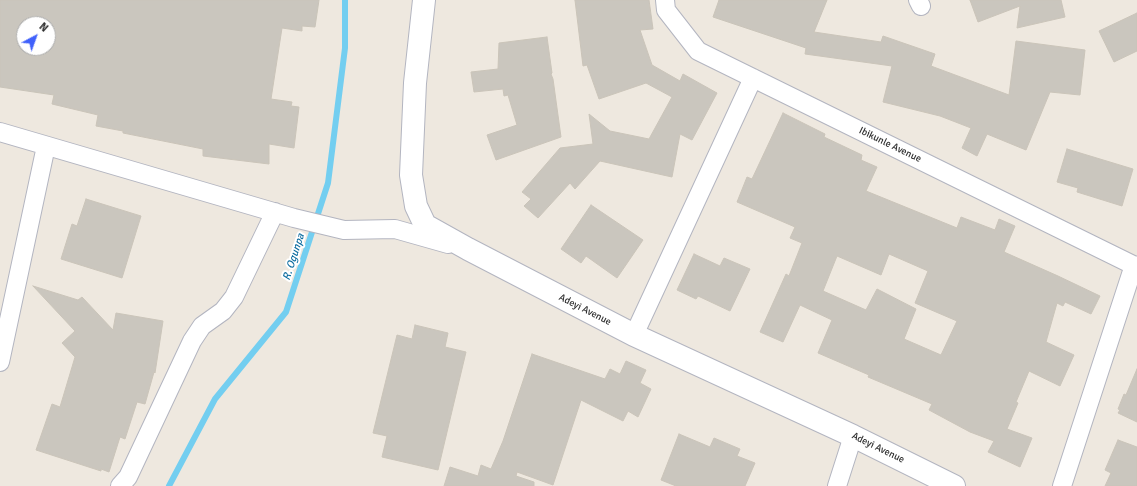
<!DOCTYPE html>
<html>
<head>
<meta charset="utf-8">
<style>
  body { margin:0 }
  #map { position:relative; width:1137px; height:486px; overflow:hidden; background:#eee8df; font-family:Signika,sans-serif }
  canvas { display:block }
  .north { position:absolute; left:16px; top:16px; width:40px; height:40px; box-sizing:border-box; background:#fff; border:1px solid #ababab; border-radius:50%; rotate:41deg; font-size:11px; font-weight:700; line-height:16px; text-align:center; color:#2d2d2d }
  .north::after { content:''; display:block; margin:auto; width:14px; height:18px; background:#4061fb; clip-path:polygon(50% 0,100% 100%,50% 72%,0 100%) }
</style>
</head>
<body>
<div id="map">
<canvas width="1137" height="486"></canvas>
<div class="north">N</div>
</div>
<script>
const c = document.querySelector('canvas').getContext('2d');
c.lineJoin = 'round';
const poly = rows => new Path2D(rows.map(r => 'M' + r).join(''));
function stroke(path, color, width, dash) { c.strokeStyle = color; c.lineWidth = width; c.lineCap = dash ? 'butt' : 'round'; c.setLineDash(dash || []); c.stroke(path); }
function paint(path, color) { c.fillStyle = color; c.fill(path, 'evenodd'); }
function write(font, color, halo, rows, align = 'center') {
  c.font = font + ' Signika,sans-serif'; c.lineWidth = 4; c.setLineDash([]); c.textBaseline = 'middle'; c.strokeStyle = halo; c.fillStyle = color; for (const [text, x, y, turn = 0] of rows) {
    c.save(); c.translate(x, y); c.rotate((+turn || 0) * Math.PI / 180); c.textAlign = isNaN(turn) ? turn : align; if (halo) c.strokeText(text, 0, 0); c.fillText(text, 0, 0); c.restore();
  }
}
const stream = poly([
  [169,486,215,399,286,312,328,183,345,48,345,0]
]);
const building = poly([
  [0,0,319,0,315,27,302,26,302,31,282,28,271,99,292,102,291,106,299,107,294,148,269,144,269,164,203,156,203,149,123,133,123,131,96,126,98,115,52,104,54,95,0,87,0,0],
  [24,24,48,24,48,48,24,48,24,24],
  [575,0,649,0,653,29,640,30,652,65,680,81,683,74,717,93,692,140,680,134,672,177,600,161,575,189,570,183,538,218,524,206,531,199,522,192,560,148,593,144,589,114,610,131,649,139,672,97,646,83,599,99,587,65,583,66,575,0],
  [719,0,827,0,814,32,881,42,883,36,935,54,931,66,1009,95,1016,41,1085,50,1080,95,1050,92,1026,150,987,134,977,156,962,148,971,128,940,116,883,102,892,66,805,54,806,48,713,17,719,0],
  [970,0,1061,0,1065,17,1017,28,1020,6,978,22,970,0],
  [1137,13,1137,51,1114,62,1099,31,1137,13],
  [547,37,552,73,551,74,553,79,561,137,496,160,487,135,517,125,508,95,504,96,503,89,474,92,471,72,498,69,499,43,547,37],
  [783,113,825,134,824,137,862,155,861,160,877,167,866,191,957,228,961,217,995,230,999,219,1015,226,1004,252,1058,276,1100,296,1091,314,1065,302,1063,306,1057,303,1046,342,1074,355,1060,386,1029,371,1016,402,1018,403,1007,429,1032,438,1020,467,988,452,994,441,970,432,929,410,932,404,868,377,869,375,818,353,832,320,800,305,783,342,760,332,786,274,789,276,802,243,790,238,795,227,737,202,747,177,752,179,783,113],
  [889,254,928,271,915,303,957,321,941,355,904,339,916,309,877,289,866,310,823,291,837,256,881,275,889,254],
  [1067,149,1133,169,1122,206,1077,192,1078,188,1057,182,1067,149],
  [86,199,141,216,122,278,61,259,72,224,77,226,86,199],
  [591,205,643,240,617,278,586,256,581,263,561,249,591,205],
  [694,254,720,266,724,258,750,269,730,311,698,296,696,299,677,290,694,254],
  [33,286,78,300,82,297,113,330,116,313,163,321,155,373,154,372,145,404,137,402,125,439,120,437,109,472,101,469,101,471,36,450,52,404,60,407,75,357,62,343,75,331,33,286],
  [415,325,448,333,445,347,466,352,438,470,382,457,387,436,373,433,397,335,412,339,415,325],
  [532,354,605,379,610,369,620,374,626,361,646,370,640,383,651,389,638,417,628,411,623,421,581,400,553,485,517,472,516,476,534,482,534,486,444,486,450,467,478,476,481,465,491,469,503,441,532,354],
  [1137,369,1137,422,1118,413,1120,410,1118,409,1124,394,1126,395,1137,369],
  [679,434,710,447,714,438,740,449,737,456,755,463,745,486,676,486,661,480,679,434],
  [1118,440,1137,447,1137,486,1105,486,1111,473,1105,470,1118,440]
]);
const street = poly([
  [665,0,666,10,698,51,1137,267],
  [918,0,921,6],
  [0,132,294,218,344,230,395,229,448,244],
  [634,335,753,78],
  [0,362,46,146],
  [120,486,128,477,192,341,202,326,223,311,234,297,275,212],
  [837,486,853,436],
  [1062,486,1134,265]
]);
const secondary = poly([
  [424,0,415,83,411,175,416,206,425,225,468,249,634,335,853,436,954,486]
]);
const streetNames = [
  ["Ibikunle Avenue",890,145,26],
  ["Adeyi Avenue",585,310,27],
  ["Adeyi Avenue",878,448,26]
];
const waterNames = [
  ["R. Ogunpa",294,257,-72]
];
stroke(stream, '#73cef0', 6);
paint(building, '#cac6be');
stroke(building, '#cac4b9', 1);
stroke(street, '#b3b5c0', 20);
stroke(secondary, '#b3b5c0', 24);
stroke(street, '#fff', 18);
stroke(secondary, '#fff', 22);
write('10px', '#2d2d2d', '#fff', streetNames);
write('italic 11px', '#0d6da0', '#fff', waterNames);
</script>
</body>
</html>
